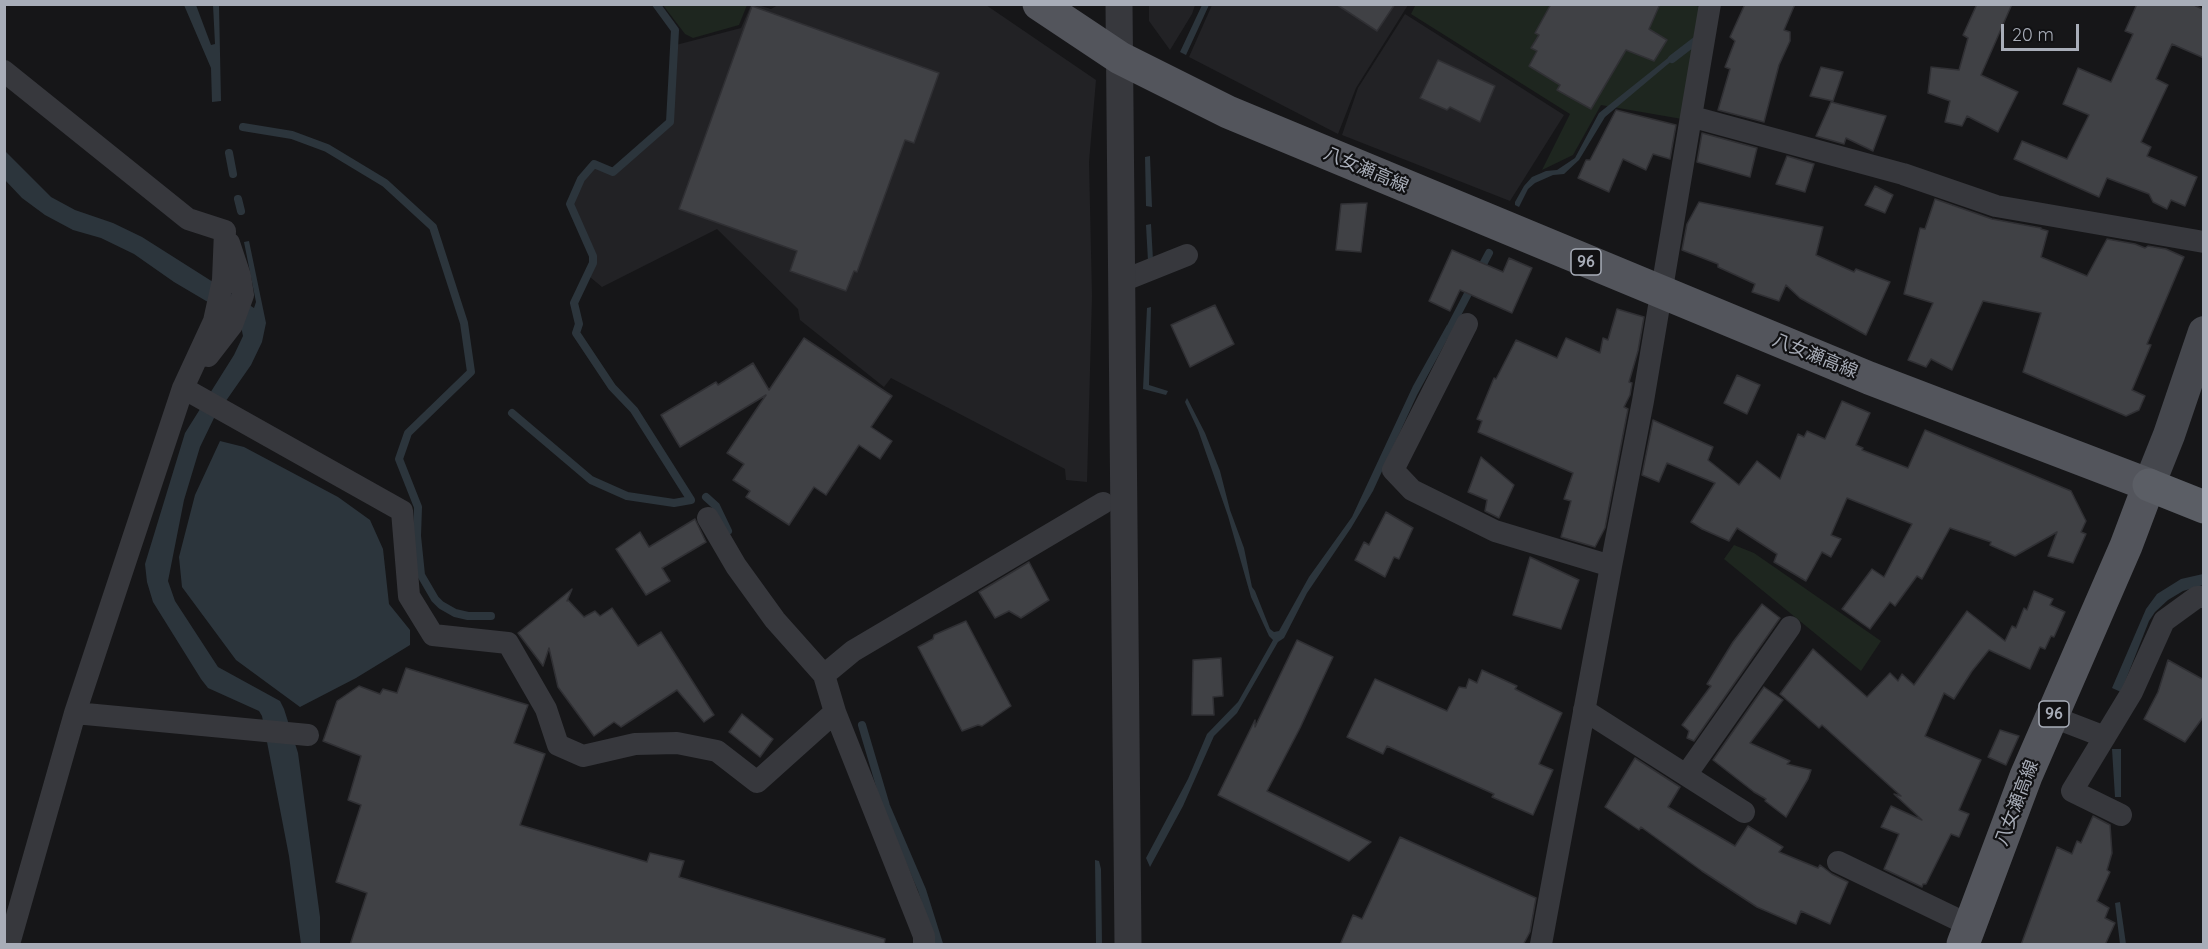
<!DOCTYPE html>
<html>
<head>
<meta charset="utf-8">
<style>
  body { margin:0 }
  #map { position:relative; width:2208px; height:949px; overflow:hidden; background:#161618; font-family:Quicksand,sans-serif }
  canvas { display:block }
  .frame { position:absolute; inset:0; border:6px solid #a8adb8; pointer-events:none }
  .scale { position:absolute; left:2001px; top:24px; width:78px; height:27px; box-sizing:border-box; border:3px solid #a8adb8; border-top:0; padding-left:8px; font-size:18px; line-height:21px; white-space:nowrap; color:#a8adb8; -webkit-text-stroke:4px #111113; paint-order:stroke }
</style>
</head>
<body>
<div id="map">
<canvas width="2208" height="949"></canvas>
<div class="frame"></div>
<div class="scale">20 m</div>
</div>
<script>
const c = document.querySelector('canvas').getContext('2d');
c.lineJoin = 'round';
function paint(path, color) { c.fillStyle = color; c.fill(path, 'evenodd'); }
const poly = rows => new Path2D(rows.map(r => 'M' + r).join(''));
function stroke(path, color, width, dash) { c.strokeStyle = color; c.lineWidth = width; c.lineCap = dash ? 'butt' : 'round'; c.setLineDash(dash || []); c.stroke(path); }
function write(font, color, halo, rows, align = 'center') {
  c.font = font + ' Quicksand,"Noto Sans JP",sans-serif'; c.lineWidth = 4.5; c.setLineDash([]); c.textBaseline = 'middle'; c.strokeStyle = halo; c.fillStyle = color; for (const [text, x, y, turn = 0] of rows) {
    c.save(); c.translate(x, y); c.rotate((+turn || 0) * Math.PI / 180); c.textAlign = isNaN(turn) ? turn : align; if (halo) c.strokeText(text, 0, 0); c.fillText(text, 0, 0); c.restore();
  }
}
const built = poly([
  [780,4,986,5,1096,80,1089,162,1092,296,1087,482,1066,480,1065,469,891,378,884,387,800,320,798,309,717,229,602,287,590,277,596,257,573,204,581,183,594,166,613,175,672,124,676,45,741,28,751,5,758,5,771,9],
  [1149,5,1195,5,1192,14,1170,50,1149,21],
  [1212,5,1408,5,1356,88,1338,134,1189,57],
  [1405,14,1564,115,1510,201,1342,135,1358,88]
]);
const green = poly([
  [1416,4,1695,5,1701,8,1682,119,1601,105,1573,155,1542,170,1570,114,1411,14],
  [663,5,747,5,739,25,693,38,685,34],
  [1734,545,1754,553,1881,641,1861,671,1724,559]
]);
const water = poly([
  [184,5,196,5,211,45,215,44,213,5,219,5,221,101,212,102,211,68],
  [1202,5,1209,5,1186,55,1180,52],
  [1678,50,1680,54,1605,117,1579,160,1564,174,1553,175,1535,183,1528,189,1519,207,1515,205,1515,202,1524,186,1532,177,1546,171,1557,170,1575,158,1599,113],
  [4,150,51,197,75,210,113,223,142,237,254,308,256,302,244,242,249,241,266,323,262,342,251,365,214,418,200,447,184,500,168,581,175,601,218,667,280,701,284,709,298,753,320,917,320,944,301,944,289,856,262,716,259,711,208,688,201,679,153,602,147,582,145,564,185,433,234,355,243,336,240,321,174,282,134,254,101,238,73,230,45,215,22,198,5,180],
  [1150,156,1152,207,1146,206,1145,157],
  [1151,224,1153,260,1148,261,1146,225],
  [1151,307,1149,385,1168,391,1166,395,1143,389,1147,308],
  [1447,325,1454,327,1417,395,1373,491,1351,528,1307,593,1284,638,1278,642,1237,713,1214,736,1183,806,1150,867,1146,858,1188,779,1207,734,1238,702,1273,640,1269,636,1251,597,1228,516,1198,430,1185,402,1187,398,1205,433,1220,471,1230,510,1244,548,1252,587,1255,591,1270,629,1274,632,1279,631,1309,577,1352,517,1413,386],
  [220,441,244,447,338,497,370,520,383,549,389,604,410,630,410,645,356,678,300,707,236,660,182,587,179,557,195,495],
  [2203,574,2203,585,2183,591,2168,600,2155,612,2149,621,2121,692,2112,688,2146,609,2157,594,2181,579],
  [2112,749,2121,749,2121,797,2115,797],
  [1095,860,1099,861,1101,869,1102,944,1096,944],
  [2120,902,2126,944,2120,944,2115,903]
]);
const stream = poly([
  [1672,59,1698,39],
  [243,127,292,135,327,148,385,183,433,227,464,323,471,372,408,433,399,459,418,507,417,536,421,575,435,599,441,605,455,613,468,616,491,616],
  [229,153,233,174],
  [238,199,241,211],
  [1480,270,1489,253],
  [1447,334,1472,286],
  [512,413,591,480,627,496,674,503,691,500,634,410,612,387,576,333,579,324,574,303,593,263,593,256,570,204,581,179,594,164,613,172,670,122,675,30,656,4],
  [706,497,716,506,728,531],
  [862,725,886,806,922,890,939,944]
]);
const building = poly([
  [1336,4,1395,4,1377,31,1336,4],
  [1551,4,1660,4,1649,29,1667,40,1654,61,1626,50,1591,109,1557,90,1560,85,1529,66,1537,51,1531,48,1539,35,1535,33,1551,4],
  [1745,4,1795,4,1784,30,1790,32,1790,41,1779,65,1764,122,1718,110,1730,69,1725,67,1735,41,1730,37,1745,4],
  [1977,4,2012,4,1981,75,2018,92,1998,132,1967,116,1962,126,1945,122,1950,101,1928,93,1931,67,1959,70,1968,38,1963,35,1977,4],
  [2137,4,2192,4,2204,10,2204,58,2172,44,2156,79,2168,85,2141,142,2151,147,2147,156,2197,177,2185,206,2171,200,2167,209,2153,202,2149,194,2107,178,2099,197,2014,159,2022,141,2067,159,2089,115,2063,104,2078,68,2111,82,2133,34,2125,31,2137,4],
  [752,6,939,73,914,143,905,140,857,272,854,271,846,291,790,271,797,251,679,209,752,6],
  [1438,60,1495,86,1480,122,1450,107,1447,110,1420,98,1438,60],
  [1821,67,1843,72,1833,101,1810,96,1821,67],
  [1831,102,1886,116,1873,151,1846,138,1844,144,1816,136,1831,102],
  [1616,110,1676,125,1670,159,1653,154,1646,170,1623,159,1609,192,1578,178,1586,160,1590,160,1616,110],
  [1702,133,1757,148,1750,177,1697,162,1702,133],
  [1787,156,1814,164,1805,192,1776,184,1787,156],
  [1875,186,1893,195,1885,213,1865,205,1875,186],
  [1935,199,1992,219,2041,228,2041,229,2048,231,2041,257,2087,276,2107,239,2135,244,2145,248,2148,246,2166,249,2184,257,2147,344,2151,345,2132,390,2145,396,2139,410,2126,416,2023,372,2041,313,1983,301,1952,370,1931,359,1926,367,1908,360,1933,303,1904,294,1920,228,1925,229,1935,199],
  [1699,202,1823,227,1816,255,1854,272,1856,269,1890,282,1866,335,1800,298,1786,285,1779,301,1752,292,1755,284,1718,267,1718,264,1682,250,1687,224,1699,202],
  [1367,203,1361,252,1336,250,1341,204,1367,203],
  [1452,250,1503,272,1509,258,1532,268,1512,313,1460,290,1450,311,1429,301,1452,250],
  [1215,305,1234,344,1190,367,1171,325,1215,305],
  [1617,309,1644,317,1638,351,1629,382,1632,383,1630,395,1624,407,1628,409,1605,528,1595,547,1561,537,1571,501,1564,499,1573,473,1478,432,1482,421,1477,419,1494,378,1496,379,1516,340,1557,358,1566,338,1600,353,1603,338,1608,340,1617,309],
  [804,338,892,396,871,427,892,441,880,459,859,445,826,495,814,487,789,525,746,497,750,491,733,480,744,464,727,453,766,395,680,447,661,415,716,382,718,385,753,363,769,390,804,338],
  [1737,375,1760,385,1747,414,1724,403,1737,375],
  [1842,401,1870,413,1856,445,1863,448,1862,450,1908,468,1925,430,2071,491,2086,521,2081,532,2086,534,2073,563,2048,556,2057,532,2015,556,1990,545,1991,542,1950,528,1922,579,1917,576,1895,606,1890,602,1870,629,1842,609,1872,569,1884,577,1912,524,1847,498,1831,535,1841,539,1831,557,1822,552,1806,581,1774,562,1777,554,1737,528,1729,541,1702,529,1691,522,1715,483,1667,463,1659,482,1642,475,1653,420,1713,447,1708,460,1739,485,1757,461,1780,479,1798,434,1804,437,1807,431,1825,439,1842,401],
  [1481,457,1514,485,1499,518,1485,511,1487,500,1468,492,1481,457],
  [1386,512,1413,528,1399,559,1394,557,1385,577,1355,560,1364,542,1369,545,1386,512],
  [695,519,706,542,662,568,670,581,646,595,616,549,640,532,649,547,695,519],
  [1530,557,1579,580,1561,629,1513,615,1530,557],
  [1029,562,1049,600,1021,618,1009,611,995,618,979,592,1029,562],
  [572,589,567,601,568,600,584,617,595,611,600,616,612,608,638,646,661,632,714,715,704,722,677,690,621,727,614,722,594,736,558,687,549,648,543,666,518,633,572,589],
  [2034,591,2053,599,2050,605,2065,612,2054,637,2051,636,2045,649,2040,647,2030,669,1989,650,1972,671,1954,699,1944,693,1925,736,1981,760,1959,810,1969,814,1959,837,1951,834,1926,884,1923,884,1922,887,1884,869,1899,834,1881,827,1891,806,1922,820,1894,794,1901,796,1822,725,1819,728,1780,694,1813,649,1867,697,1890,673,1898,681,1902,674,1914,685,1967,611,2005,641,2012,626,2016,628,2024,608,2027,610,2034,591],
  [1762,604,1780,618,1694,741,1687,738,1689,731,1682,725,1711,686,1707,684,1733,642,1762,604],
  [966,621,1011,706,982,726,978,725,962,731,918,647,933,639,934,635,966,621],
  [1297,640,1333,657,1300,728,1267,791,1371,842,1349,861,1218,795,1255,720,1255,727,1297,640],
  [1221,658,1223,696,1213,697,1214,715,1192,715,1193,660,1221,658],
  [2168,660,2204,680,2204,716,2185,742,2144,719,2158,692,2168,660],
  [406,668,528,705,514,743,545,754,520,825,647,862,650,853,684,861,679,877,885,939,884,945,350,945,367,893,336,882,361,805,348,800,361,756,323,741,337,701,359,686,380,694,383,689,397,693,406,668],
  [1482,670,1517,686,1515,689,1562,713,1539,764,1553,770,1533,815,1492,797,1494,794,1387,746,1383,754,1347,737,1375,679,1447,711,1459,687,1466,688,1469,679,1477,683,1482,670],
  [1764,687,1783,700,1750,743,1790,761,1787,764,1811,770,1808,779,1786,817,1765,801,1766,799,1754,792,1713,760,1764,687],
  [742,714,773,739,760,757,729,732,742,714],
  [2000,730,2019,736,2006,765,1988,757,2000,730],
  [1635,758,1680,787,1668,807,1735,846,1748,826,1783,847,1779,852,1818,868,1820,865,1832,874,1848,882,1830,924,1801,911,1796,924,1757,907,1702,871,1641,827,1639,830,1605,807,1635,758],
  [2093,816,2110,825,2112,853,2107,870,2110,872,2097,901,2109,908,2105,918,2115,923,2105,945,2021,945,2057,847,2072,854,2077,841,2081,843,2093,816],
  [1400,837,1536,898,1530,932,1523,945,1340,945,1353,915,1362,919,1400,837]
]);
const minor = poly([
  [4,71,188,219,225,231,223,280,214,321,183,388,75,713,9,944],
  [1693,117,1903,174,1996,206,2204,242],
  [1122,281,1187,255],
  [1467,324,1393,470,1412,490,1495,531,1611,566],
  [208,356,232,325,243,295,240,276,229,243],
  [183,388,402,511,409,596,433,635,508,643,546,709,558,745,583,756,635,744,677,743,717,751,757,782,835,712,924,936,924,944],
  [708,518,736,566,775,620,824,675],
  [1584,710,1744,812],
  [835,712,824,675,853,651,1103,503],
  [75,713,308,735],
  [2053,717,2105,737],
  [1686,775,1790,627],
  [2121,815,2072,791,2132,692,2164,621,2197,597,2204,597],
  [1838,862,1971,926],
  [1541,944,1611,566,1643,401,1710,4]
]);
const tertiary = poly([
  [1119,4,1128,944]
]);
const secondary = poly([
  [2149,485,2169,435,2204,332]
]);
const primary = poly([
  [1039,4,1120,58,1228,112,1869,378,2149,485,2126,546,2026,776,1963,944]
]);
const trunk = poly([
  [2149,485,2204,507]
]);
const shields = [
  [1586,262,30],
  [2054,714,30]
];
const shieldNames = [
  ["96",1586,262],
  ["96",2054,714]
];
const streetNames = [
  ["八女瀬高線",1366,170,23],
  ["八女瀬高線",1815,356,22],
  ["八女瀬高線",2017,803,-69]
];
paint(built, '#222225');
paint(green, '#1e261f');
paint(water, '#2c353c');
stroke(stream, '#2c353c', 8);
paint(building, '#404145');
stroke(building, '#303034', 1.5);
stroke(minor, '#37383d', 22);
stroke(tertiary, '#37383d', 27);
stroke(secondary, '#45474d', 32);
stroke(primary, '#53555c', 33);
stroke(trunk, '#5b5e65', 33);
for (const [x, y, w] of shields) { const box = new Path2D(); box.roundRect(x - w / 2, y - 13, w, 26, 4.5); c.fillStyle = '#111113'; c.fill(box); stroke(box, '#a8adb8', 1.5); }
write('bold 16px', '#a8adb8', null, shieldNames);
write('18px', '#a8adb8', '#111113', streetNames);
</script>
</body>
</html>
